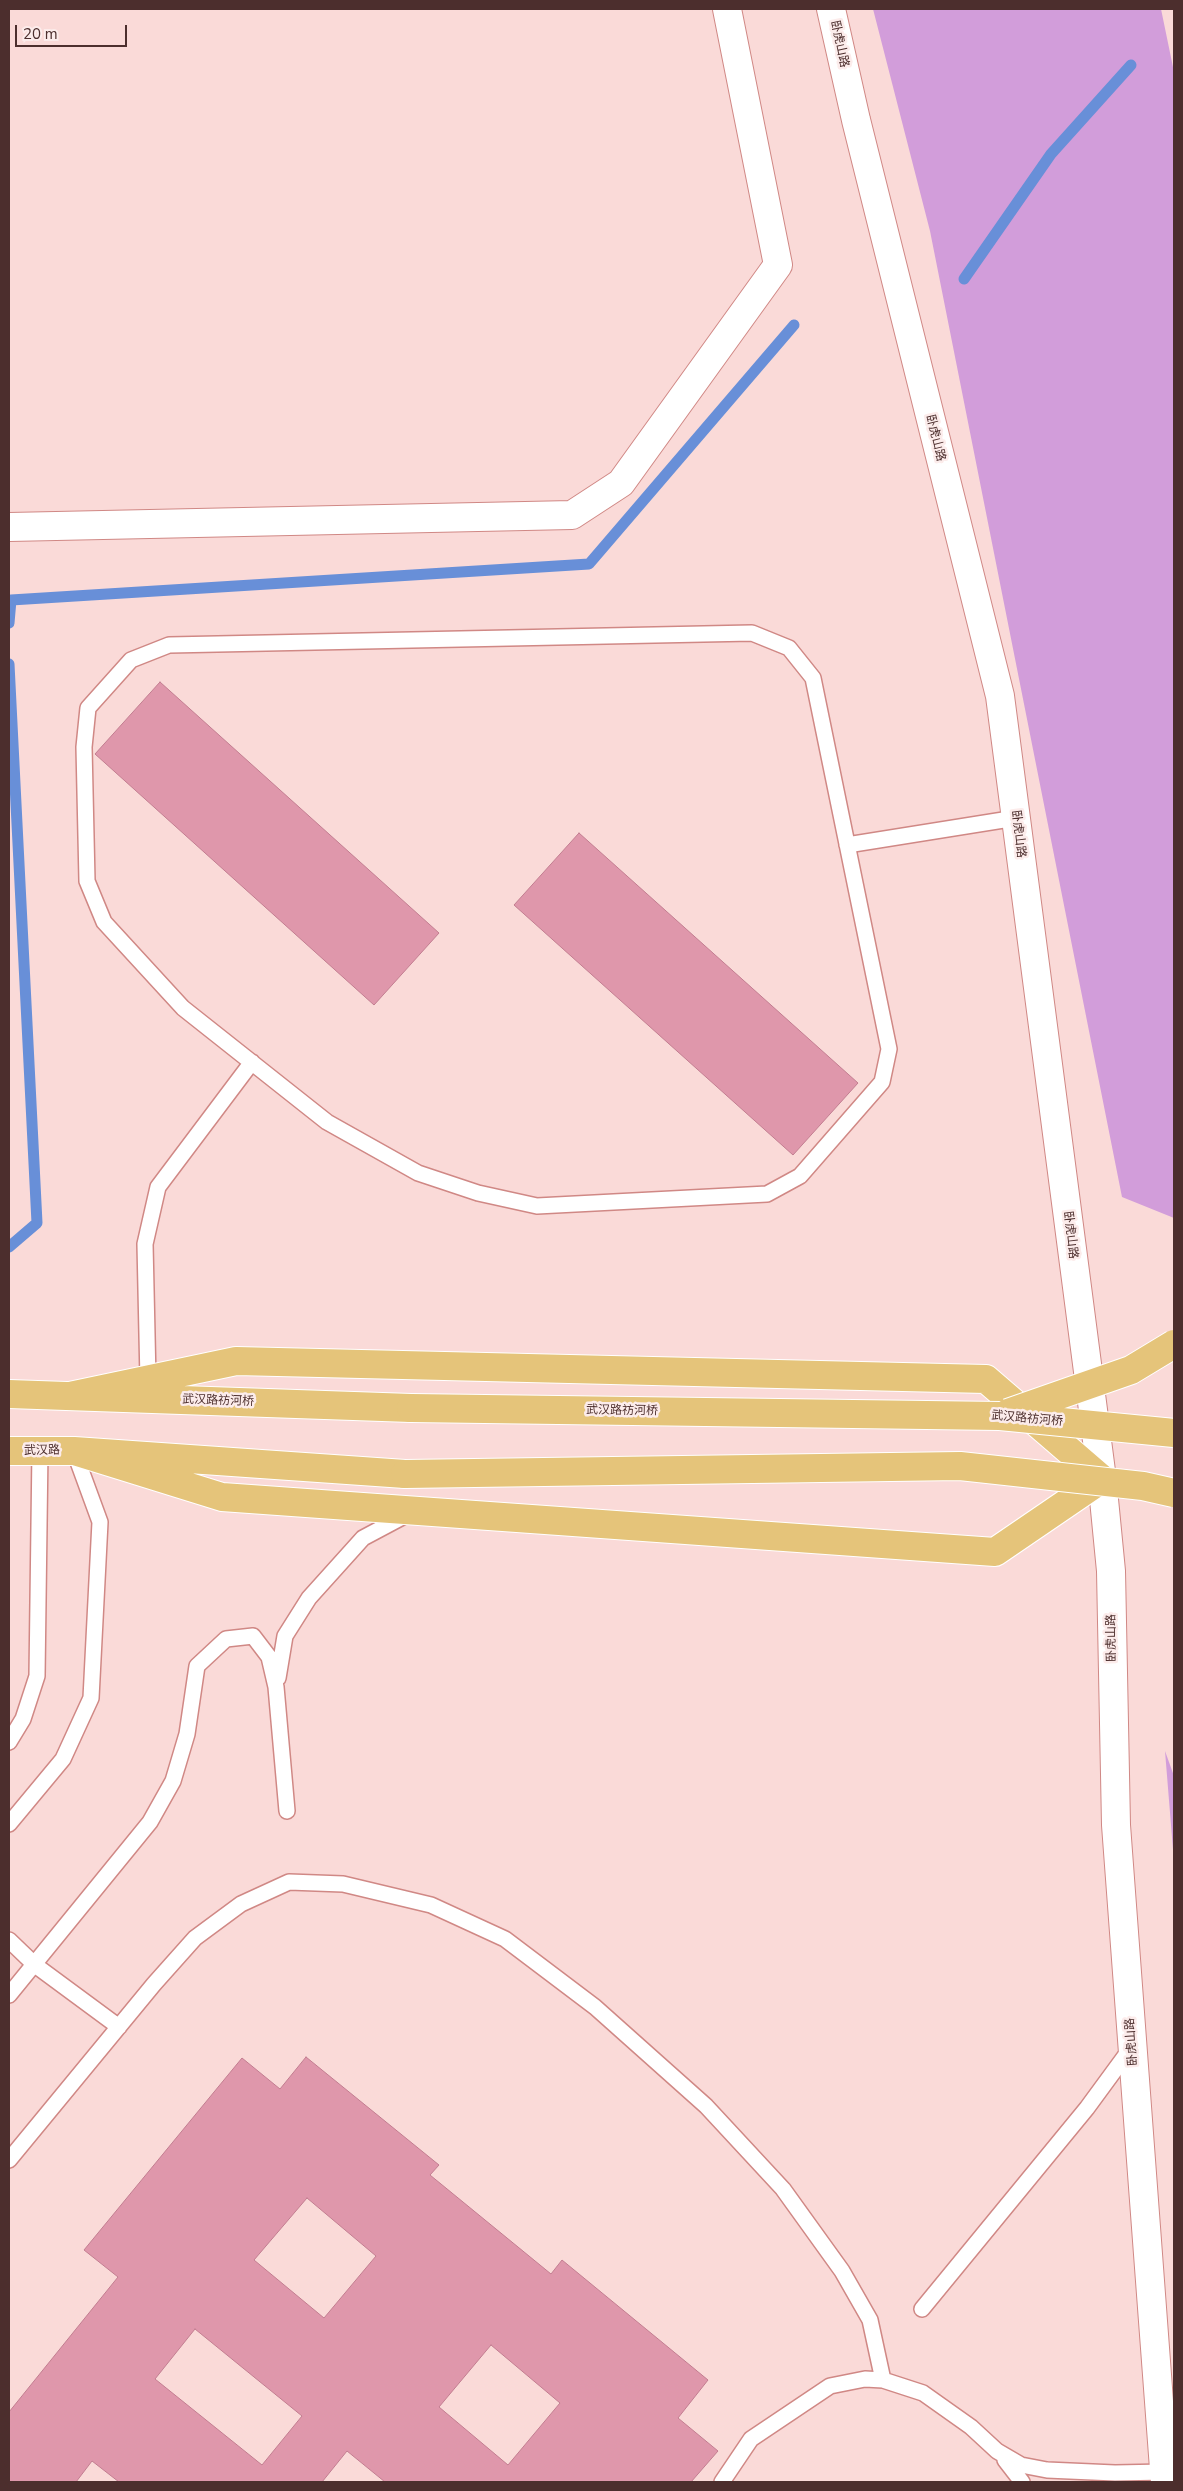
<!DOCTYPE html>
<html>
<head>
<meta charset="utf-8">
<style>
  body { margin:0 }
  #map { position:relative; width:1183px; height:2491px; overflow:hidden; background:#fadad8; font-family:"Nunito Sans",sans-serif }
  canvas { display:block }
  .frame { position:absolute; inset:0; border:10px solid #4c2e2d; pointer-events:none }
  .scale { position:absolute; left:15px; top:25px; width:112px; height:22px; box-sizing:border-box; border:2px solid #4c2e2d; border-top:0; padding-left:6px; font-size:15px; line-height:18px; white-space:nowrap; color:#4c2e2d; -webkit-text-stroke:4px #fceceb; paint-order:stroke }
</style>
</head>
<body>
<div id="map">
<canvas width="1183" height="2491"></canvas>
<div class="frame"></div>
<div class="scale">20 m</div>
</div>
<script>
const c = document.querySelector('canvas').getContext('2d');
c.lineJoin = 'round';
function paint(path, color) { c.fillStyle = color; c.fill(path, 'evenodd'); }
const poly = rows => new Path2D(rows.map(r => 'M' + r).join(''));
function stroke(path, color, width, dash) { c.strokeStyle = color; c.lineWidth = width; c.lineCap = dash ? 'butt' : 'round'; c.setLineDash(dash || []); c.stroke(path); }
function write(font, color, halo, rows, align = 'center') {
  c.font = font + ' "Nunito Sans","Noto Sans SC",sans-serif'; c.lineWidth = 5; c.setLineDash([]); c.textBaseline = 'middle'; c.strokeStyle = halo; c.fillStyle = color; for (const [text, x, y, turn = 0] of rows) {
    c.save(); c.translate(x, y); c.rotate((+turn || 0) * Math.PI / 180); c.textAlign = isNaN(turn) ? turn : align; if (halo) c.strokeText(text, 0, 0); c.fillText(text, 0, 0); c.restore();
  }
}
const green = poly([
  [873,9,1161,9,1174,72,1174,1218,1122,1197,930,231],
  [1165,1751,1174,1776,1174,1862]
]);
const stream = poly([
  [964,279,1051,154,1131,65],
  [9,623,11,600,589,564,794,325],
  [9,664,37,1223,9,1247]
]);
const building = poly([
  [160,682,439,933,374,1005,95,754,160,682],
  [579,833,858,1083,793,1155,514,905,579,833],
  [306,2057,439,2165,430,2175,551,2274,562,2260,708,2380,678,2418,718,2451,691,2482,385,2482,347,2451,322,2482,119,2482,92,2461,76,2482,9,2482,9,2412,118,2277,84,2250,242,2058,280,2089,306,2057],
  [307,2198,376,2256,324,2318,254,2260,307,2198],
  [195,2329,302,2416,262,2465,155,2379,195,2329],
  [491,2345,560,2403,508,2465,439,2407,491,2345]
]);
const lane = poly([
  [752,633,789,648,813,678,889,1049,882,1082,800,1176,767,1194,537,1206,478,1193,418,1173,327,1122,183,1008,104,922,87,881,84,747,88,708,131,660,169,645,752,633],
  [847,845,1016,818],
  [148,1380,145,1244,158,1187,252,1062],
  [278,1678,285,1636,309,1598,363,1538,410,1513],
  [9,1742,23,1719,37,1676,40,1450],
  [9,1824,63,1759,91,1698,100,1522,74,1451],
  [9,1940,35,1965,119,2027],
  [9,1995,150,1822,173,1781,187,1734,197,1666,226,1639,253,1636,269,1657,276,1687,287,1811],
  [9,2160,154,1984,195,1938,241,1904,289,1882,343,1884,431,1905,505,1939,595,2007,706,2106,783,2189,842,2271,870,2320,883,2380],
  [922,2309,1087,2108,1131,2048],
  [1005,2460,1022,2482],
  [722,2482,751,2439,830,2386,865,2379,883,2380,923,2393,971,2427,997,2451,1021,2465,1047,2470,1115,2473,1164,2472]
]);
const street = poly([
  [9,527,572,515,621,483,778,265,727,9]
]);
const secondary = poly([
  [831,9,856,120,1000,696,1102,1479,1111,1571,1116,1825,1165,2482]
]);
const primary = poly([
  [9,1394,411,1408],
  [70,1396,236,1361,986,1379,1102,1479,995,1552,222,1497,74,1451],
  [9,1451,74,1451,405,1474]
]);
const primaryBridge = poly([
  [411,1408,1000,1416,1174,1433],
  [1008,1413,1131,1370,1174,1344],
  [405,1474,960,1466,1143,1486,1174,1493]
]);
const streetNames = [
  ["卧虎山路",839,44,78],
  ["卧虎山路",935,438,76],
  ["卧虎山路",1018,834,83],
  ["卧虎山路",1070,1235,83],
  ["武汉路祊河桥",218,1401,2],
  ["武汉路祊河桥",622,1411,1],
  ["武汉路祊河桥",1027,1419,5],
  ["武汉路",42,1451,-1],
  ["卧虎山路",1112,1638,-91],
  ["卧虎山路",1132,2042,-94]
];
paint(green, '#d29dda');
stroke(stream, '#688fd8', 11);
paint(building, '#df97ab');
stroke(building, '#c27d90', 1);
stroke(lane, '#d08885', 18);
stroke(street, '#d08885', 30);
stroke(secondary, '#d08885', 30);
stroke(primary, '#fff', 30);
stroke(lane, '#fff', 15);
stroke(street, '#fff', 28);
stroke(secondary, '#fff', 28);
stroke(primary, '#e5c47a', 28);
stroke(primaryBridge, '#fff', 30, []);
stroke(primaryBridge, '#e5c47a', 28);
write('12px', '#4c2e2d', '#fceceb', streetNames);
</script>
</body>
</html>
